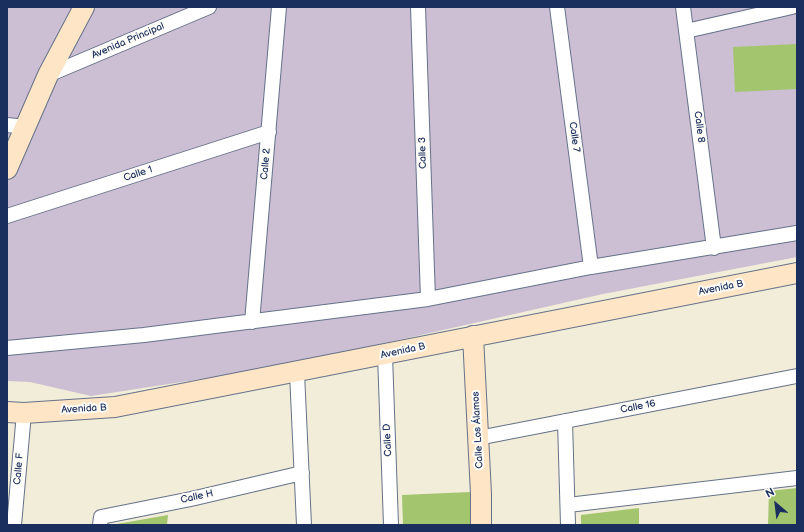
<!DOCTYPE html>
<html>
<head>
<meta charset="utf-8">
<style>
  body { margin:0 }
  #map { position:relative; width:804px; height:532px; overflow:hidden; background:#f1edd8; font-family:"Balsamiq Sans",sans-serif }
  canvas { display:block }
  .frame { position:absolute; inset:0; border:8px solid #1b2f5e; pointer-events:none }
  .north { position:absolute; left:756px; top:484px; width:40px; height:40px; -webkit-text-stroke:3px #fdfcf7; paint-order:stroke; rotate:332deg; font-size:11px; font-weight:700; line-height:16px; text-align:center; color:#1b2f5e }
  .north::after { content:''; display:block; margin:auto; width:14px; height:18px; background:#1b2f5e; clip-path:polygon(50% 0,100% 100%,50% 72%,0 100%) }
</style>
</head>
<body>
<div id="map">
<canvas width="804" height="532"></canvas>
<div class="frame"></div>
<div class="north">N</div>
</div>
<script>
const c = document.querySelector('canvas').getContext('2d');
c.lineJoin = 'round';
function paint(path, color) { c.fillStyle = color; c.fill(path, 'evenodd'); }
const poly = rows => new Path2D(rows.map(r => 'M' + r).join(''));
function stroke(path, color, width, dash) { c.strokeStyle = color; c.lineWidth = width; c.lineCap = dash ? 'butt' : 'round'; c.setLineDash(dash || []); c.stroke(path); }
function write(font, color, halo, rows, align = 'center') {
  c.font = font + ' "Balsamiq Sans",sans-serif'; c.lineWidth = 4; c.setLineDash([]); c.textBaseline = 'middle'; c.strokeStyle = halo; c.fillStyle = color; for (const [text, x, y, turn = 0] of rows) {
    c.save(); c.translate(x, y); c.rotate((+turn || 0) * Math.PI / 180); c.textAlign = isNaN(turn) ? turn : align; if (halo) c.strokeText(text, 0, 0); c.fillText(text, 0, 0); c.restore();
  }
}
const industrial = poly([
  [7,7,797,7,797,257,603,294,279,367,91,396,30,382,7,381]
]);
const green = poly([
  [797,44,797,89,735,92,733,47],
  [797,488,797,525,768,525,769,491],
  [470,492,470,525,403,525,402,495],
  [639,508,639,525,581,525,581,515],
  [168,515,167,525,111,525]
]);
const street = poly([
  [418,7,428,299],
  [557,7,591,267],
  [683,7,714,248],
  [686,31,792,7],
  [48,75,209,7],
  [7,125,26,127],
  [7,216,269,132],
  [252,322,279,7],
  [7,348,144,335,428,299,591,267,797,233],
  [385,355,391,525],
  [297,373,304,525],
  [565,421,568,525],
  [478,438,797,376],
  [568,505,797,478],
  [14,525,24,413],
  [100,525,101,517,191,499,302,473]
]);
const secondary = poly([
  [7,169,48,75,84,7],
  [473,336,481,494,481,525],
  [7,412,24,413,115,407,797,273]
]);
const streetNames = [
  ["Avenida Principal",128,41,-23],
  ["Calle 8",699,127,83],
  ["Calle 7",574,137,82],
  ["Calle 3",423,153,-92],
  ["Calle 2",266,164,-85],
  ["Calle 1",138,174,-18],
  ["Avenida B",721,288,-11],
  ["Avenida B",403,351,-12],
  ["Calle 16",638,407,-11],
  ["Avenida B",84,409,-3],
  ["Calle Los Álamos",478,430,-93],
  ["Calle D",388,440,-93],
  ["Calle F",19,469,-85],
  ["Calle H",197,497,-12]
];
paint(industrial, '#ccbed3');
paint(green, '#a3c56e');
stroke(street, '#667289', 16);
stroke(secondary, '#667289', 22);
stroke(street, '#fff', 14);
stroke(secondary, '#fde5c5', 20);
write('10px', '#1b2f5e', '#fdfcf7', streetNames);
</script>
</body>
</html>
